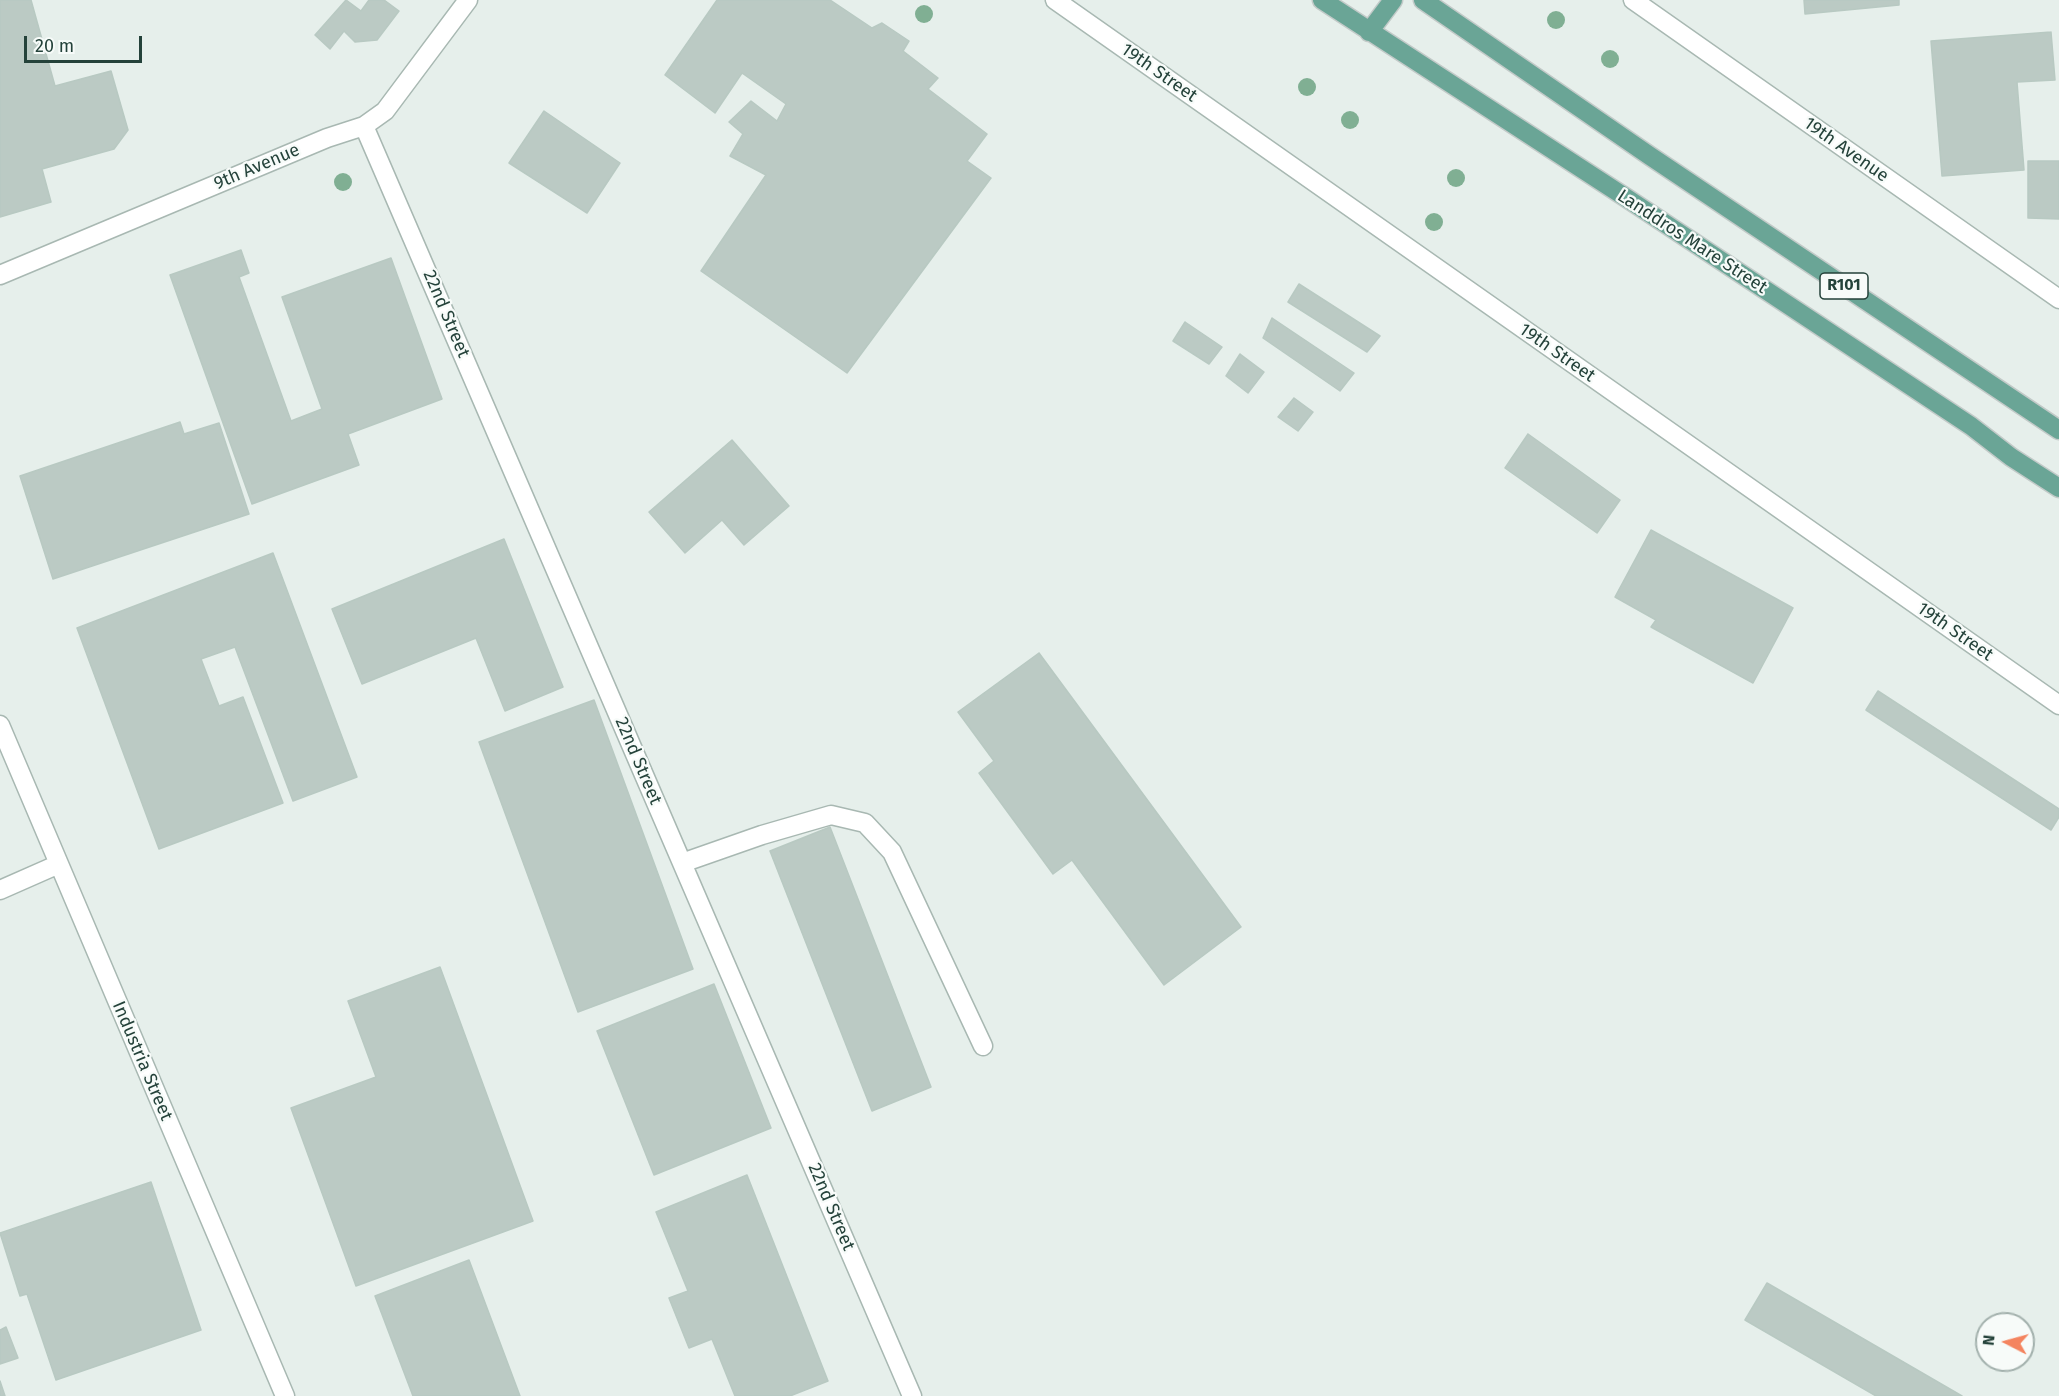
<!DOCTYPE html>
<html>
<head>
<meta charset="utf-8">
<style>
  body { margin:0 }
  #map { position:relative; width:2059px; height:1396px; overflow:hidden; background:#e6efeb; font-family:"Fira Sans",sans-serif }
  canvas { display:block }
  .north { position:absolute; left:1975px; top:1312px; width:60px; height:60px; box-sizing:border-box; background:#f7fbf9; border:2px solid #a3b1ad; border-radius:50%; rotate:276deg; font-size:16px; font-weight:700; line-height:24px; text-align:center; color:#24423a }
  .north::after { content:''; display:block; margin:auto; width:21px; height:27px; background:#f4845f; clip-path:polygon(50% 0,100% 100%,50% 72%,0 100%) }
  .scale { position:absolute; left:24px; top:36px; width:118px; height:27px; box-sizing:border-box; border:3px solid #24423a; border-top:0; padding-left:8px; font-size:18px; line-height:21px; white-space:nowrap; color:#24423a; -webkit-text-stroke:4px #f7fbf9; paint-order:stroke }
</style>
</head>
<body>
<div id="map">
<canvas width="2059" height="1396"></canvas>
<div class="north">N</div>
<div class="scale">20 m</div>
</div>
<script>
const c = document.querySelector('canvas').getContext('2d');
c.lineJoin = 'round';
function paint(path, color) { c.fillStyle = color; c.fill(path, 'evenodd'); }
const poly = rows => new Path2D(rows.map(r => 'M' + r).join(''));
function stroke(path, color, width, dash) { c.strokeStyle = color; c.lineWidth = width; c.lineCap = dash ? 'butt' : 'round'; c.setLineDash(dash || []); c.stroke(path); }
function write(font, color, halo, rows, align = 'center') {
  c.font = font + ' "Fira Sans",sans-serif'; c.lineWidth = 4.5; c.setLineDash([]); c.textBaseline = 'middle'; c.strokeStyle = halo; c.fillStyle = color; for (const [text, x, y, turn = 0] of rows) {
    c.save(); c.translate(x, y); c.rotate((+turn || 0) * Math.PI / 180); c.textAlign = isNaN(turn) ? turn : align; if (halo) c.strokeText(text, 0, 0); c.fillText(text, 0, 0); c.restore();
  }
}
const building = poly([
  [0,0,31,0,55,86,111,71,128,130,114,149,42,169,51,202,0,217,0,0],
  [346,0,361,11,369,0,384,0,399,11,377,40,355,42,344,31,330,49,315,35,346,0],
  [717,0,830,0,872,28,882,23,909,41,903,51,938,78,928,89,987,134,967,161,991,178,847,373,701,271,766,175,730,156,743,134,729,122,751,101,777,121,786,104,742,73,715,113,665,75,717,0],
  [1804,0,1899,0,1899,5,1805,14,1804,0],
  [2051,32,2055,80,2017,82,2024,170,1942,176,1931,41,2051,32],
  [544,111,620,163,587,213,509,163,544,111],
  [2028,161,2059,161,2059,219,2028,218,2028,161],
  [241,250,249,273,239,277,291,421,322,409,282,297,391,258,442,399,348,434,359,465,252,504,170,275,241,250],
  [1299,284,1380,336,1367,352,1288,302,1299,284],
  [1272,318,1354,373,1340,391,1263,338,1272,318],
  [1185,322,1222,347,1209,364,1173,341,1185,322],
  [1240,354,1264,372,1248,393,1226,376,1240,354],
  [1294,398,1313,412,1298,431,1278,417,1294,398],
  [180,422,184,434,219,423,249,514,53,579,20,476,180,422],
  [1528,434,1620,500,1597,533,1505,468,1528,434],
  [732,440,789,506,744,545,722,520,685,553,649,512,732,440],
  [1651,530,1793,608,1753,683,1651,627,1656,620,1615,597,1651,530],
  [504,539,563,687,505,711,476,638,362,684,332,609,504,539],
  [273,553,357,777,293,801,235,647,201,659,219,706,243,697,283,803,159,849,77,628,273,553],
  [1039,653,1241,927,1164,985,1072,860,1053,874,979,773,994,761,958,712,1039,653],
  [1878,691,2059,809,2059,817,2051,830,1866,710,1878,691],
  [594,700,693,969,578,1012,479,742,594,700],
  [830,827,931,1087,872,1111,770,851,830,827],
  [440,967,533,1221,356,1286,291,1108,376,1077,348,1001,440,967],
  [714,984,771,1128,654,1175,597,1031,714,984],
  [747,1175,828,1381,790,1396,735,1396,712,1339,689,1348,669,1298,688,1291,656,1212,747,1175],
  [151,1182,201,1330,56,1380,27,1294,20,1296,0,1233,151,1182],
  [469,1260,520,1396,413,1396,375,1296,469,1260],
  [1767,1283,1962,1396,1876,1396,1745,1320,1767,1283],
  [6,1327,18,1358,0,1364,0,1330,6,1327],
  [0,1381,5,1396,0,1396,0,1381]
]);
const service = poly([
  [1055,0,2059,705],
  [364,126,912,1396],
  [0,275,327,138,364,126,385,111,468,0],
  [0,725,285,1396],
  [682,863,762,835,831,815,865,823,892,852,983,1046],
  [0,890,59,864]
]);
const minor = poly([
  [1633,0,2059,299]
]);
const primary = poly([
  [1322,0,1625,197,1971,426,2011,457,2059,488],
  [1423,0,1650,156,2059,430],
  [1369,32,1393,0]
]);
const trees = [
  [924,14],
  [1556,20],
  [1610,59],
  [1307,87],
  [1350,120],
  [1456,178],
  [343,182],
  [1434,222]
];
const shields = [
  [1844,286,48]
];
const shieldNames = [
  ["R101",1844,286]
];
const streetNames = [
  ["19th Street",1159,73,35],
  ["19th Avenue",1846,150,35],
  ["9th Avenue",257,167,-23],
  ["Landdros Mare Street",1692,242,33],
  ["22nd Street",446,314,67],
  ["19th Street",1557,353,35],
  ["19th Street",1955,632,35],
  ["22nd Street",638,761,67],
  ["Industria Street",142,1061,67],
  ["22nd Street",831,1207,67]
];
paint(building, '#bbcac4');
stroke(building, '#b8c9c2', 1.5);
stroke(service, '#a8b8b2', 21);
stroke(minor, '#a8b8b2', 21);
stroke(primary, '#c2cac8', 21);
stroke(service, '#fff', 18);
stroke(minor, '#fff', 18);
stroke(primary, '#6aa596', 18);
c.fillStyle = '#80af93';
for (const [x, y] of trees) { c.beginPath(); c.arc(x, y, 9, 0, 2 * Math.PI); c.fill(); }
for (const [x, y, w] of shields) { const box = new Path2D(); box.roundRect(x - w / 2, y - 13, w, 26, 4.5); c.fillStyle = '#f7fbf9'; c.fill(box); stroke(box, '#24423a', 1.5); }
write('bold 16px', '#24423a', null, shieldNames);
write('18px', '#24423a', '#f7fbf9', streetNames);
</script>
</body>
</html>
